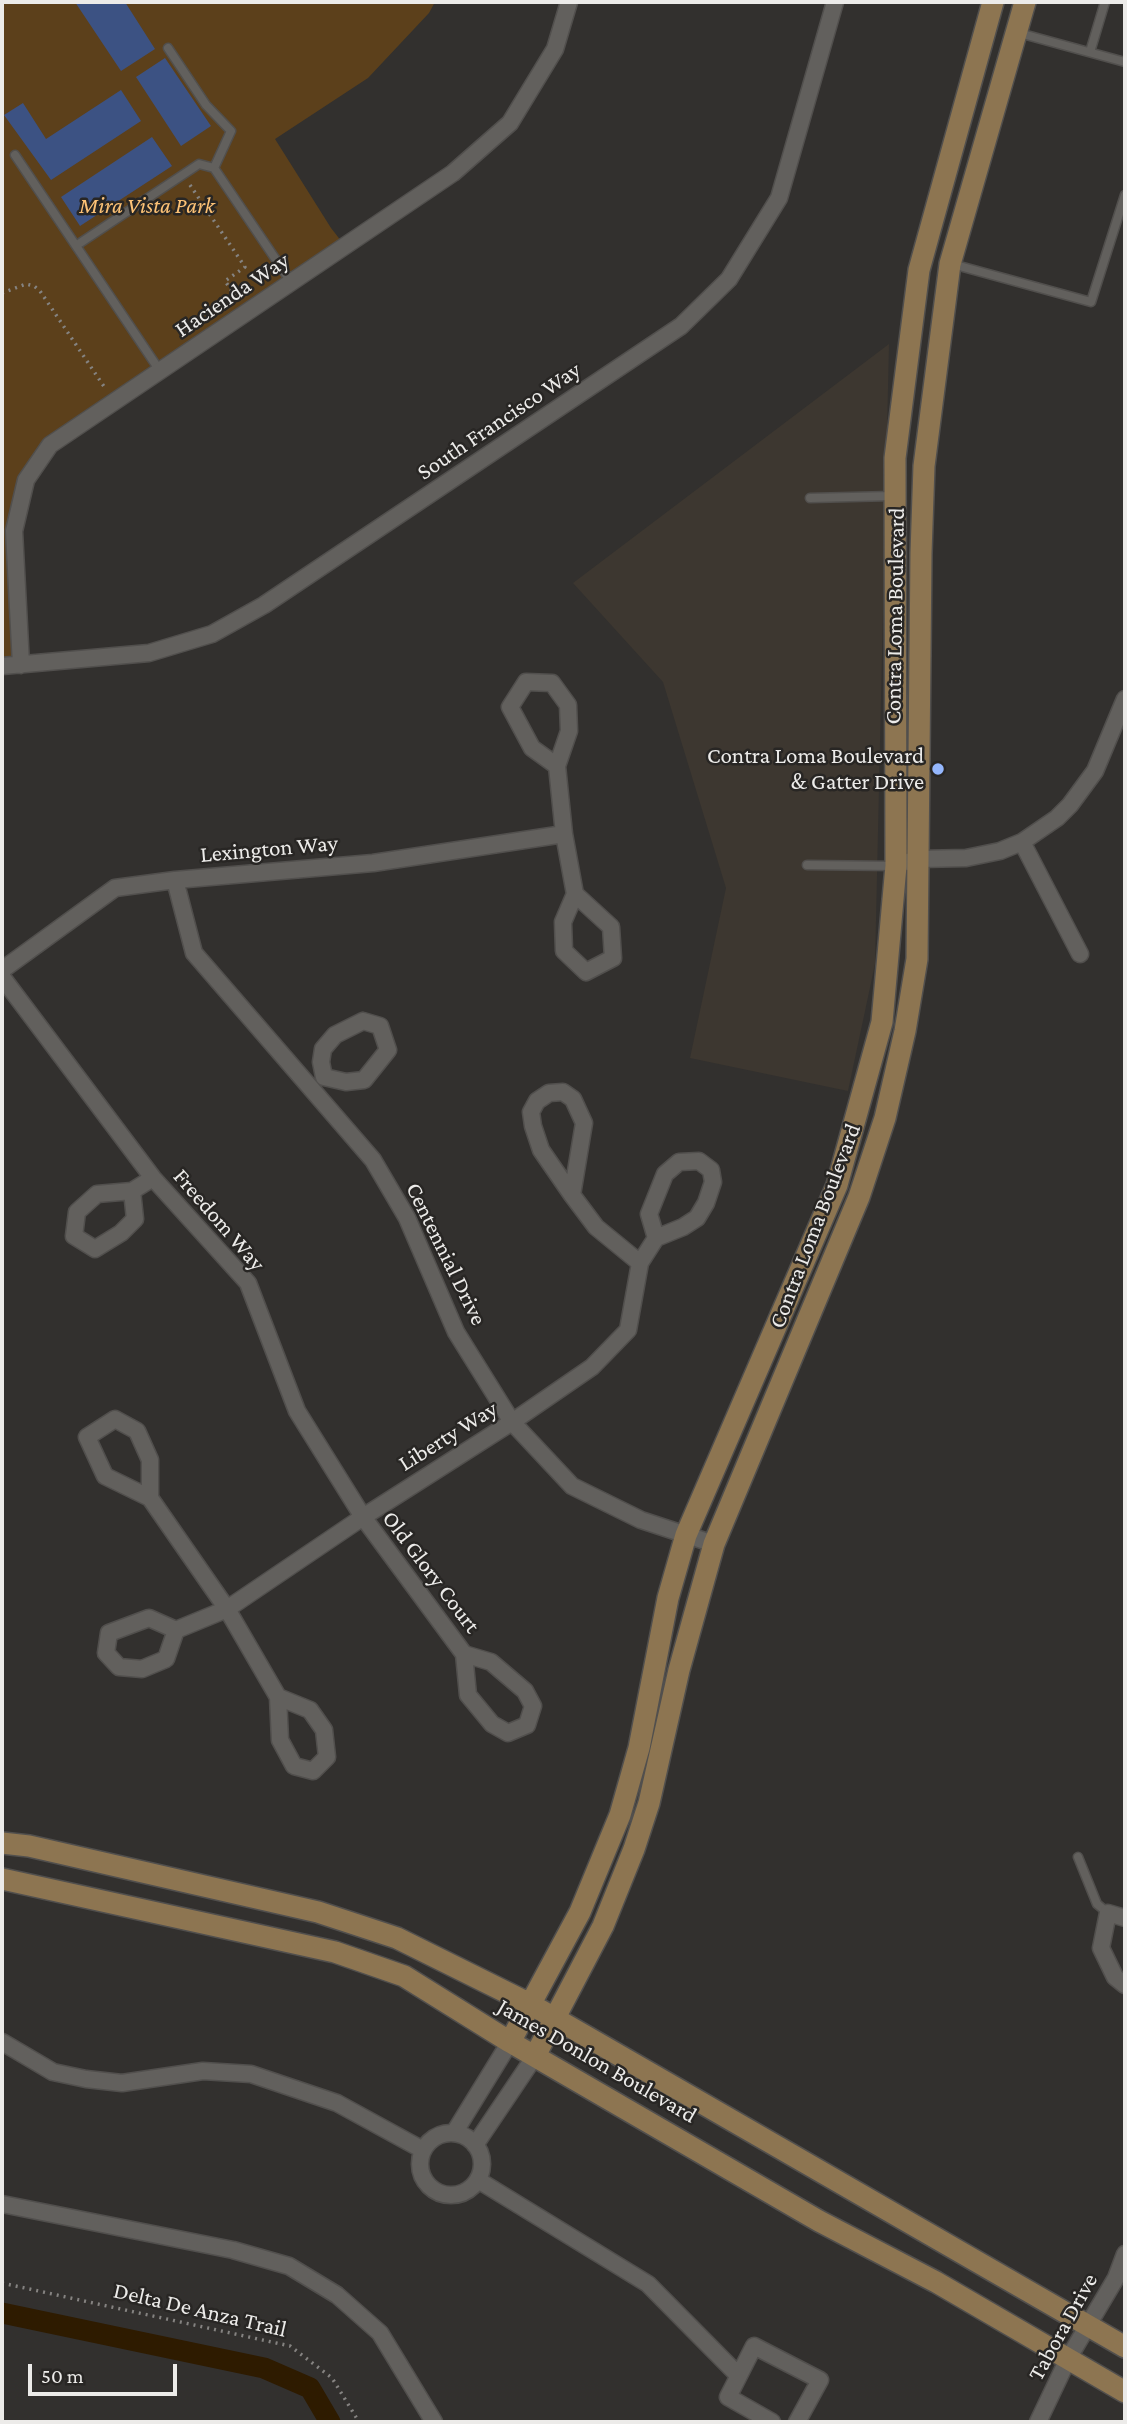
<!DOCTYPE html>
<html>
<head>
<meta charset="utf-8">
<style>
  body { margin:0 }
  #map { position:relative; width:1127px; height:2424px; overflow:hidden; background:#32302e; font-family:"Crimson Pro",serif }
  canvas { display:block }
  .frame { position:absolute; inset:0; border:4px solid #ecebe9; pointer-events:none }
  .scale { position:absolute; left:28px; top:2364px; width:149px; height:32px; box-sizing:border-box; border:4px solid #ecebe9; border-top:0; padding-left:9px; font-size:21px; line-height:24px; white-space:nowrap; color:#ecebe9; -webkit-text-stroke:5px #282624; paint-order:stroke }
</style>
</head>
<body>
<div id="map">
<canvas width="1127" height="2424"></canvas>
<div class="frame"></div>
<div class="scale">50 m</div>
</div>
<script>
const c = document.querySelector('canvas').getContext('2d');
c.lineJoin = 'round';
function paint(path, color) { c.fillStyle = color; c.fill(path, 'evenodd'); }
const poly = rows => new Path2D(rows.map(r => 'M' + r).join(''));
function stroke(path, color, width, dash) { c.strokeStyle = color; c.lineWidth = width; c.lineCap = dash ? 'butt' : 'round'; c.setLineDash(dash || []); c.stroke(path); }
function write(font, color, halo, rows, align = 'center') {
  c.font = font + ' "Crimson Pro",serif'; c.lineWidth = 5; c.setLineDash([]); c.textBaseline = 'middle'; c.strokeStyle = halo; c.fillStyle = color; for (const [text, x, y, turn = 0] of rows) {
    c.save(); c.translate(x, y); c.rotate((+turn || 0) * Math.PI / 180); c.textAlign = isNaN(turn) ? turn : align; if (halo) c.strokeText(text, 0, 0); c.fillText(text, 0, 0); c.restore();
  }
}
const built = poly([
  [889,344,875,964,848,1091,690,1058,726,888,663,682,573,583]
]);
const green = poly([
  [2,2,435,2,429,13,368,78,275,139,331,228,345,246,50,445,27,480,14,531,21,665,2,666]
]);
const canal = poly([
  [2,2313,264,2368,310,2388,330,2422]
]);
const building = poly([
  [75,2,125,2,155,49,121,71],
  [165,58,211,126,181,146,136,77],
  [121,90,141,121,51,180,4,115,23,103,46,139],
  [152,137,172,166,80,226,61,197]
]);
const path = poly([
  [190,185,245,267,225,281,236,297],
  [2,293,26,284,34,286,40,291,105,388],
  [2,2283,290,2346,332,2378,359,2422]
]);
const lane = poly([
  [1019,33,1125,62],
  [168,48,206,105,231,131,214,168,291,282],
  [1090,52,1105,2],
  [15,155,160,371],
  [77,245,199,164,214,168],
  [952,264,1091,302,1125,195],
  [810,498,892,496],
  [807,865,895,866],
  [1078,1857,1097,1904,1108,1913]
]);
const street = poly([
  [21,665,14,531,26,480,50,445,453,173,510,123,555,49,569,2],
  [2,666,149,653,212,634,264,605,681,326,729,279,779,198,835,2],
  [557,766,532,748,510,707,526,682,552,683,568,705,569,731,557,766,564,834,575,894,563,922,564,951,586,972,613,958,611,927,575,894],
  [1022,842,1080,954],
  [908,862,919,859,966,858,1000,851,1022,842,1057,818,1070,805,1095,771,1125,699],
  [175,880,194,953,373,1160,407,1218,456,1332,512,1422,572,1486,641,1520,714,1544],
  [2,970,115,888,175,880,373,863,564,834],
  [2,977,153,1178,248,1283,297,1411,363,1517,464,1654,468,1695,492,1724,508,1733,527,1725,533,1706,525,1691,491,1662,464,1654],
  [363,1021,380,1026,388,1050,364,1080,346,1082,324,1077,321,1062,323,1049,335,1035,363,1021],
  [132,1191,135,1219,121,1233,95,1249,74,1236,77,1212,97,1194,132,1191,153,1178],
  [572,1195,584,1123,573,1099,563,1092,549,1093,537,1101,531,1112,533,1126,541,1150,572,1195,596,1227,640,1263],
  [150,1498,150,1460,137,1431,115,1419,87,1437,105,1476,150,1498,227,1609,278,1697,280,1740,294,1766,313,1771,327,1757,324,1730,310,1710,278,1697],
  [176,1630,166,1659,142,1669,119,1667,106,1653,109,1633,149,1618,176,1630,227,1609,363,1517,512,1422,592,1367,628,1330,640,1263,656,1238,683,1227,697,1218,706,1203,713,1182,711,1170,699,1161,679,1162,665,1174,649,1214,656,1238],
  [1125,1918,1108,1913,1101,1948,1115,1977,1125,1985],
  [2,2042,53,2072,86,2079,122,2083,203,2071,251,2074,337,2103,423,2150],
  [454,2133,510,2042],
  '420 2164a31 31 0 1 1 62 0a31 31 0 1 1-62 0Z',
  [475,2145,535,2056],
  [478,2180,648,2284,738,2375],
  [2,2204,233,2250,289,2266,337,2295,380,2333,434,2422],
  [772,2422,728,2397,754,2346,820,2380,797,2422],
  [1038,2422,1068,2359,1116,2278,1125,2254]
]);
const secondary = poly([
  [2,1843,29,1846,318,1912,397,1938,530,2004,1125,2347],
  [2,1879,335,1952,404,1976,510,2042,819,2221,936,2282,1125,2392],
  [510,2042,580,1912,620,1815,639,1748,668,1598,686,1535,837,1185,882,1022,896,866,895,458,919,270,993,2],
  [535,2056,603,1926,634,1849,649,1803,679,1670,714,1544,859,1197,885,1118,905,1031,917,959,921,553,924,466,950,264,1025,2]
]);
const markers = [
  [938,769,7,"#95b7fd"]
];
const parkNames = [
  ["Mira Vista Park",147,206]
];
const streetNames = [
  ["Hacienda Way",232,295,-34],
  ["South Francisco Way",499,421,-34],
  ["Contra Loma Boulevard",895,616,-89],
  ["Lexington Way",269,849,-5],
  ["Freedom Way",219,1220,49],
  ["Contra Loma Boulevard",815,1226,-69],
  ["Centennial Drive",446,1254,64],
  ["Liberty Way",448,1436,-32],
  ["Old Glory Court",431,1572,53],
  ["James Donlon Boulevard",597,2061,30],
  ["Delta De Anza Trail",200,2310,13],
  ["Tabora Drive",1063,2327,-61]
];
const poiNames = [
  ["Contra Loma Boulevard",924,756],
  ["& Gatter Drive",924,782]
];
paint(built, '#3d3730');
paint(green, '#5c401b');
stroke(canal, '#2e1b00', 21);
paint(building, '#3c5283');
stroke(lane, '#514f4d', 11);
stroke(street, '#514f4d', 19);
stroke(secondary, '#514f4d', 24);
stroke(path, '#858381', 3.5, [2, 5]);
stroke(lane, '#62605d', 8);
stroke(street, '#62605d', 16);
stroke(secondary, '#8d7551', 21);
for (const [x, y, r, color] of markers) { const dot = new Path2D(); dot.arc(x, y, r, 0, 2 * Math.PI); c.fillStyle = color; c.fill(dot); stroke(dot, '#282624', 2.5); }
write('italic 23px', '#fcc276', '#282624', parkNames);
write('23px', '#ecebe9', '#282624', streetNames);
write('23px', '#ecebe9', '#282624', poiNames, 'right');
</script>
</body>
</html>
